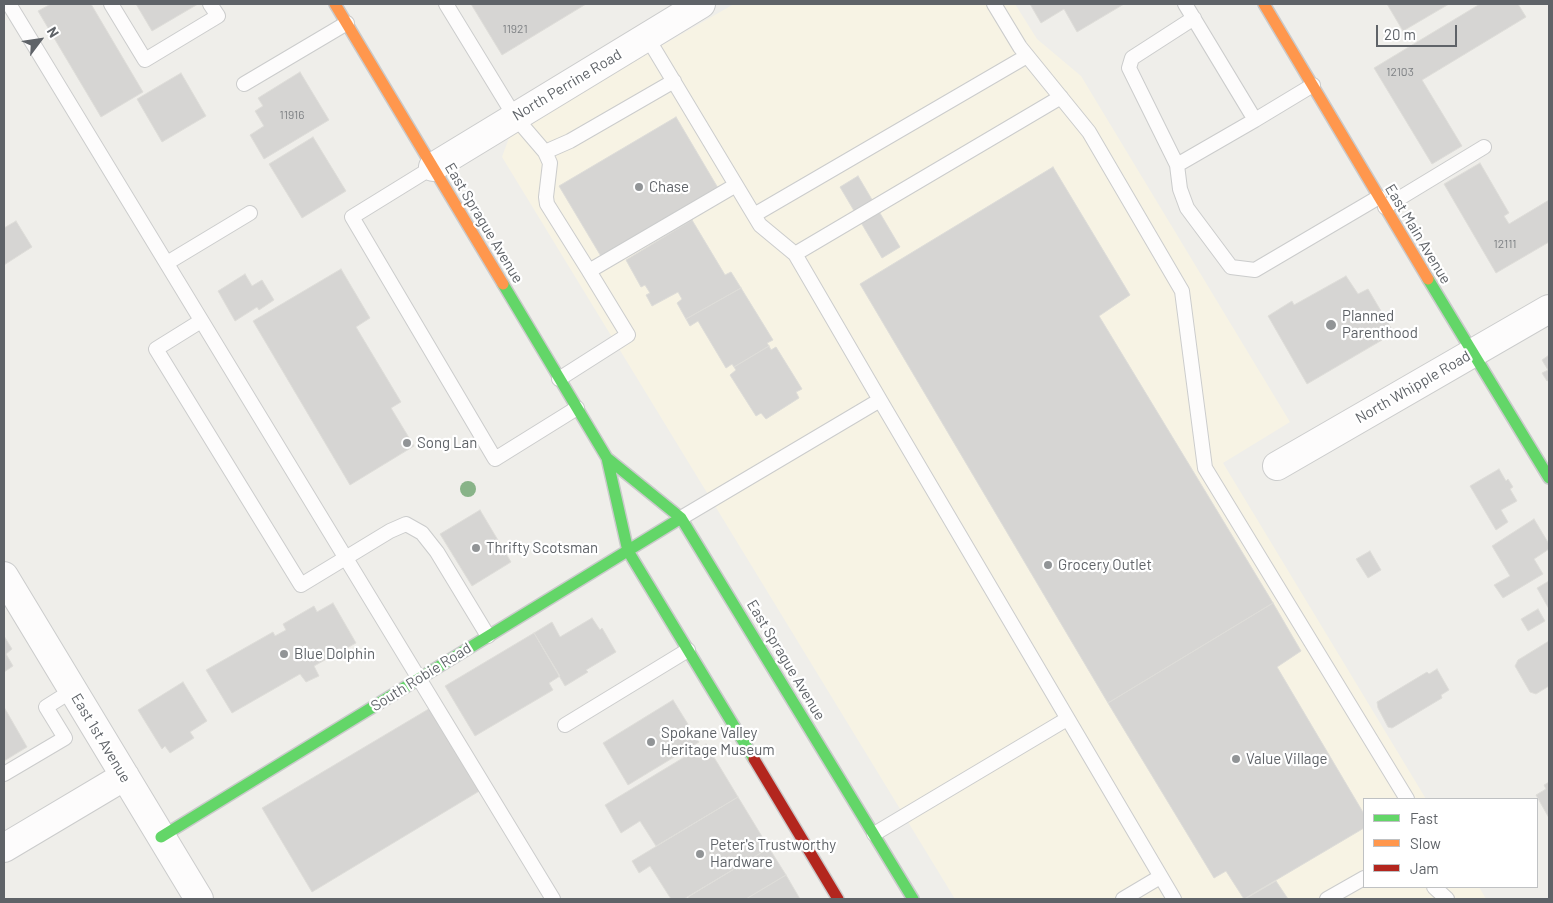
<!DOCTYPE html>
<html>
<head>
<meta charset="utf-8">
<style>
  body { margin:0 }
  #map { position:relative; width:1553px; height:903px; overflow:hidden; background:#efeeea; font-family:Barlow,sans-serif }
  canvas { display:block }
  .frame { position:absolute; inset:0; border:5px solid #5f6368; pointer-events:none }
  .legend { position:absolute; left:1363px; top:798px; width:175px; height:90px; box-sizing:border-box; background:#fff; border:1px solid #bfc1c3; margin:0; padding:6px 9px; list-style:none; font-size:15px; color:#5f6368 }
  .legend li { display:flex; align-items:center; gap:10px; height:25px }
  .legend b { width:25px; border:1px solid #bfc1c3 }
  .north { position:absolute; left:15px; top:15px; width:50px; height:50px; -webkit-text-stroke:4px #fff; paint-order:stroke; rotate:59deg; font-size:14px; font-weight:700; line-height:20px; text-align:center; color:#5f6368 }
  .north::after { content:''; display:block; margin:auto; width:18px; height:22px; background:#5f6368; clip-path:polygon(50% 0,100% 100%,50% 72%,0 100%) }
  .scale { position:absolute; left:1376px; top:25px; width:81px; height:22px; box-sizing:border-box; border:2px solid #5f6368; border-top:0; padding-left:6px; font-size:15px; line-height:18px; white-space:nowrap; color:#5f6368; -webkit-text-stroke:4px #fff; paint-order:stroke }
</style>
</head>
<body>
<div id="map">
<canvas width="1553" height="903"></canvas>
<div class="frame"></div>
<ul class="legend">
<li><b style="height:6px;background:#63d668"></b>Fast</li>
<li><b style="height:6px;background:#ff974d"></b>Slow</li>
<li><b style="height:6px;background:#b3261e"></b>Jam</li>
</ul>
<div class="north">N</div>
<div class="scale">20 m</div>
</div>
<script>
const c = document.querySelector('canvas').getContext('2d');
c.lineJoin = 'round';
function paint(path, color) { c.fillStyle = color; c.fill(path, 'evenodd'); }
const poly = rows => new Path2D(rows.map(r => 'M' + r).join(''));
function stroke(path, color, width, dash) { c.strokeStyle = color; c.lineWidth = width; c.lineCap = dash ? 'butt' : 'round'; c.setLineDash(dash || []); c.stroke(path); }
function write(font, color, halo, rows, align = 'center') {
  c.font = font + ' Barlow,sans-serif'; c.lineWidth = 4.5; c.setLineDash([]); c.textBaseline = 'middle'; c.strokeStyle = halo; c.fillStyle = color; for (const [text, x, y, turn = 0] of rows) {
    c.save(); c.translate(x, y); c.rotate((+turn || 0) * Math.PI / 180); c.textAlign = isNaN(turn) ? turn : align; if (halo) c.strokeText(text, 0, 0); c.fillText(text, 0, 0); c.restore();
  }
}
const commercial = poly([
  [734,4,1015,4,1037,39,1081,76,1290,422,1223,463,1426,799,1364,799,1364,887,1479,887,1486,899,955,899,502,157,511,132]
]);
const building = poly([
  [51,4,91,4,143,92,101,117,38,11,51,4],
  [136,4,198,4,152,31,136,4],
  [471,4,586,4,502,55,471,4],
  [1030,4,1124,4,1077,32,1064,9,1041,23,1030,4],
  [1387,4,1449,4,1403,31,1387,4],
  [1480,4,1518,4,1526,17,1422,80,1462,146,1432,164,1374,68,1480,4],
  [300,72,329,120,264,159,250,135,264,126,255,111,263,106,258,98,300,72],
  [181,73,206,116,162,142,137,99,181,73],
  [676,117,718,188,602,258,559,186,676,117],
  [313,137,346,191,302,218,269,164,313,137],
  [1480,163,1509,213,1504,216,1509,224,1549,200,1549,242,1496,273,1444,184,1480,163],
  [1053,167,1130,295,1099,316,1273,603,1108,703,860,284,1053,167],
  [858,176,900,247,882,258,840,187,858,176],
  [692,220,725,275,731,272,741,288,686,319,677,303,682,299,678,292,652,306,646,295,650,293,645,285,641,287,626,260,692,220],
  [16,221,32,247,4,265,4,228,16,221],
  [341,269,370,318,356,327,401,402,391,408,414,446,350,485,253,321,341,269],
  [245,274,252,286,262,280,274,300,259,310,257,307,235,321,218,291,245,274],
  [1346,276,1358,294,1368,289,1394,333,1307,384,1268,316,1292,301,1294,305,1346,276],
  [741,288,773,340,767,343,769,346,734,367,732,364,726,368,698,321,690,326,686,319,741,288],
  [769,346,771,350,776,347,802,389,796,392,799,398,766,419,761,413,756,416,730,375,736,370,734,367,769,346],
  [1549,355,1549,380,1547,381,1542,373,1548,370,1542,360,1549,355],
  [1499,469,1506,481,1508,479,1513,487,1510,489,1517,501,1501,510,1508,522,1496,530,1470,486,1499,469],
  [480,510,511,562,472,586,440,534,480,510],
  [1534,519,1549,544,1549,549,1534,559,1543,574,1503,598,1494,585,1510,576,1492,546,1534,519],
  [1370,551,1381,570,1368,578,1356,559,1370,551],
  [1549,581,1549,609,1537,588,1549,581],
  [333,603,356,643,314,666,319,676,306,682,300,674,232,713,206,670,273,632,275,636,286,630,283,624,314,606,317,612,333,603],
  [1273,603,1301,651,1277,667,1364,814,1364,828,1244,899,1226,871,1214,878,1108,703,1273,603],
  [1538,609,1545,621,1528,631,1521,619,1538,609],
  [592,618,600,630,602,628,616,652,586,670,588,672,565,686,534,633,552,622,560,637,592,618],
  [534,633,560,676,549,683,553,690,475,736,445,686,534,633],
  [4,636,12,649,6,654,13,666,4,672,4,636],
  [1549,641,1549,686,1536,694,1530,692,1515,666,1518,660,1549,641],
  [1437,669,1449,690,1441,695,1442,698,1392,728,1388,727,1378,708,1377,702,1427,672,1429,674,1437,669],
  [183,682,207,721,190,732,194,738,170,753,165,746,162,749,138,710,183,682],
  [673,700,699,742,628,785,603,743,673,700],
  [4,707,27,747,4,761,4,707],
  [432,707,481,790,312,892,262,808,432,707],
  [706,744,738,797,656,846,640,821,621,833,605,805,706,744],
  [1549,782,1549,818,1536,795,1546,789,1544,785,1549,782],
  [738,797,769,848,684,899,671,899,650,866,639,873,632,861,738,797],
  [769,848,786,875,746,899,689,899,688,897,769,848],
  [786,875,800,899,746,899,786,875],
  [1276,881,1288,899,1245,899,1276,881]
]);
const lane = poly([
  [9,4,553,899],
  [111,4,145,60,218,16,210,4],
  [446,4,515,117,545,152,550,163,546,197,547,204,589,271,736,185],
  [994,4,1020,47,1089,132,1182,291,1205,468,1407,799],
  [1185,4,1255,120,1313,85],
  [1194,18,1132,58,1129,68,1177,165,1255,120],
  [647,37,760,225,795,254,880,400],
  [244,84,347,23],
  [545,152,570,141,674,81],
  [1177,165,1180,189,1187,208,1231,267,1255,270,1379,197],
  [433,167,352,217,495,459,577,408],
  [1385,207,1484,147],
  [754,215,1027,56],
  [795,254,1061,97],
  [167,263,250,213],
  [201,321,156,349,301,585,390,531,406,524,422,533,437,552,488,636],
  [559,379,628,335,589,271],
  [681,518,880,400,1174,899],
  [565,725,688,650],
  [4,774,65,738,46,707,73,690],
  [874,834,1067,719],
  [1434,887,1447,899],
  [1123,899,1160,877],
  [1327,899,1364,878]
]);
const street = poly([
  [433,167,701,4],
  [1277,466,1549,309],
  [4,576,199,899],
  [4,848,125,776]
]);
const fast = poly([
  [1428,279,1549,478],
  [503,284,607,458,628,551,754,759],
  [607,458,681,518,913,899],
  [161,837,681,518]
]);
const slow = poly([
  [335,4,503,284],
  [1264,4,1428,279]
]);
const jam = poly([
  [754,759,838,899]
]);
const trees = [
  [468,489]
];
const markers = [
  [639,187,5,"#919496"],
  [1331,325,6,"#919496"],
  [407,443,5,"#919496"],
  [476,548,5,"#919496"],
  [1048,565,5,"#919496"],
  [284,654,5,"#919496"],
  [651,742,5,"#919496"],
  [1236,759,5,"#919496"],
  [700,854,5,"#919496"]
];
const numberNames = [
  ["11921",515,29],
  ["12103",1400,72],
  ["11916",292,115],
  ["12111",1505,244]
];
const streetNames = [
  ["North Perrine Road",567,85,-31],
  ["East Sprague Avenue",484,223,59],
  ["East Main Avenue",1418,234,59],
  ["North Whipple Road",1413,387,-30],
  ["East Sprague Avenue",786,660,59],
  ["South Robie Road",421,677,-32],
  ["East 1st Avenue",101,738,59]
];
const poiNames = [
  ["Chase",649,187],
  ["Planned",1342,316],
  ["Parenthood",1342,333],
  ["Song Lan",417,443],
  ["Thrifty Scotsman",486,548],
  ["Grocery Outlet",1058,565],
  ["Blue Dolphin",294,654],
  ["Spokane Valley",661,733],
  ["Heritage Museum",661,750],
  ["Value Village",1246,759],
  ["Peter's Trustworthy",710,845],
  ["Hardware",710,862]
];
paint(commercial, '#f7f3e4');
paint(building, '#d6d5d3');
stroke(building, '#deddd9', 1);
stroke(lane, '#cbcccc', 16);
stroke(street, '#cbcccc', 30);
stroke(fast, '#cacacb', 14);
stroke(slow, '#cacacb', 14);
stroke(jam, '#cacacb', 14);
stroke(lane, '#fdfcfc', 14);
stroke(street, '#fdfcfc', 28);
stroke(fast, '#63d668', 11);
stroke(slow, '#ff974d', 11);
stroke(jam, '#b3261e', 11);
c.fillStyle = '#88b388';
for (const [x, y] of trees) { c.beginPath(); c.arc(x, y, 8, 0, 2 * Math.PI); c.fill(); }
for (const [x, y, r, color] of markers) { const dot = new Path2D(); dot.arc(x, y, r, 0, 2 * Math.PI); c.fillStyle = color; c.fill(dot); stroke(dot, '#fff', 2); }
write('12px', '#7e8184', null, numberNames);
write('15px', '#5f6368', '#fff', streetNames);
write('15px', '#5f6368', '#fff', poiNames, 'left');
</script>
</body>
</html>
